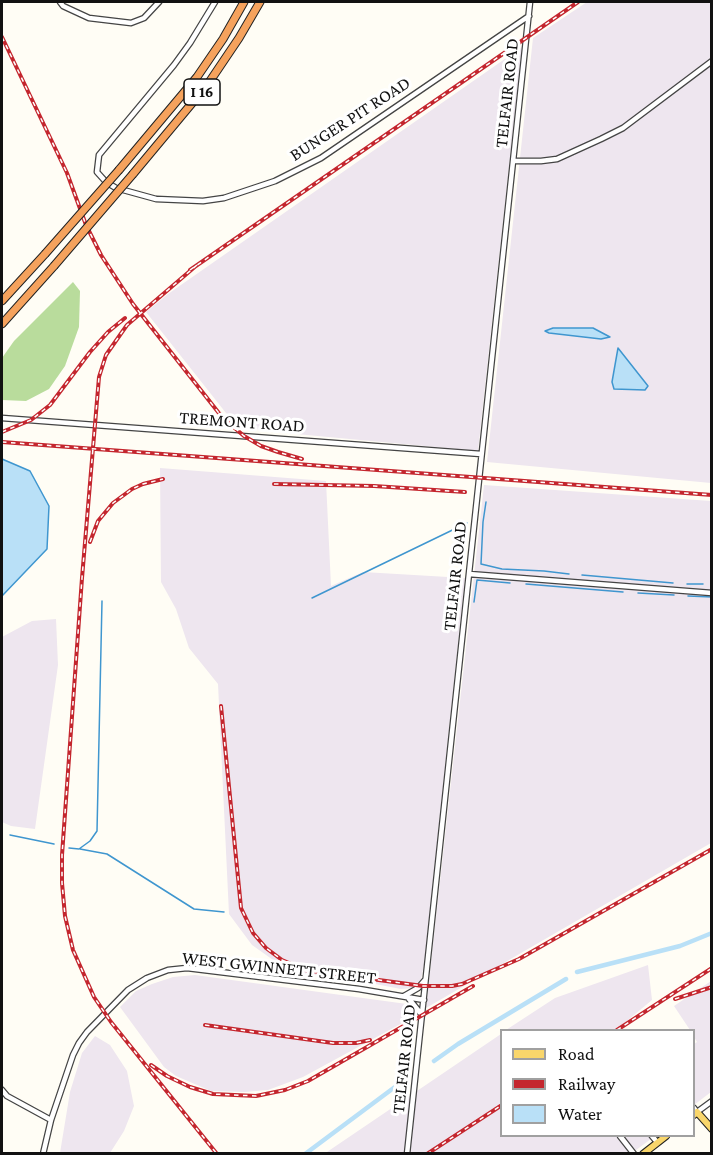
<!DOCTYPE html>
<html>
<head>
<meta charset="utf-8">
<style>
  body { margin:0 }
  #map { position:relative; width:713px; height:1155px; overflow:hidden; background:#fffdf5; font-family:"Crimson Pro",serif }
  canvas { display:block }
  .frame { position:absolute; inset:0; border:3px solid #111; pointer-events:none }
  .legend { position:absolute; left:500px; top:1029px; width:195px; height:108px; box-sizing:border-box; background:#fff; border:2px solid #a0a0a0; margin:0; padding:8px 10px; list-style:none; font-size:18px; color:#111 }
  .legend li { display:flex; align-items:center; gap:12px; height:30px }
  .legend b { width:30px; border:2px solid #a0a0a0 }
</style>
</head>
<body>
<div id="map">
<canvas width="713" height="1155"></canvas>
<div class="frame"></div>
<ul class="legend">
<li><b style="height:8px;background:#f9d66b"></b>Road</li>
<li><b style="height:8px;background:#c4262e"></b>Railway</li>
<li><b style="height:16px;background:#b9e0f7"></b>Water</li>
</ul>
</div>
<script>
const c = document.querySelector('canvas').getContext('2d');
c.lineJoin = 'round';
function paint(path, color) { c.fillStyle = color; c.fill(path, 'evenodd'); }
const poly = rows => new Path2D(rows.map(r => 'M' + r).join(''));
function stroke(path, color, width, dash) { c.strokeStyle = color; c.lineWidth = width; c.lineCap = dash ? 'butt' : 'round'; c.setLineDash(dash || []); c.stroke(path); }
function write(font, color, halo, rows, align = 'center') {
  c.font = font + ' "Crimson Pro",serif'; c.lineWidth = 6; c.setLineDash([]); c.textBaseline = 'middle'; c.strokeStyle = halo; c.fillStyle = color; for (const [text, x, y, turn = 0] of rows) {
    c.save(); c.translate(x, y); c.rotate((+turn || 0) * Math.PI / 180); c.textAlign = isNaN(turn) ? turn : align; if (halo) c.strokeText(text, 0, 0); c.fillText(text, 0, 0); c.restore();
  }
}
const industrial = poly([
  [587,2,711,2,711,483,487,462,533,38],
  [522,47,478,451,264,431,242,425,226,413,146,312,168,294],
  [160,468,326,481,331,586,363,572,465,578,424,965,421,979,413,988,401,989,344,978,290,972,252,945,229,914,218,684,189,648,176,609,161,582],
  [484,485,711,501,711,843,426,1008],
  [56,619,58,665,35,829,11,826,2,822,2,637,32,621],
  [648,965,652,1000,616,1030,506,1030,555,998],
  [195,975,414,1005,419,1014,303,1077,268,1090,245,1092,211,1091,176,1076,164,1067,120,1007,136,991,152,984,173,977],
  [711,981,711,1092,694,1105,694,1044,697,1042,694,1037,694,1030,690,1030,674,1006],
  [501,1034,502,1136,655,1136,632,1153,324,1154],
  [95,1036,110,1045,127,1071,134,1106,124,1131,110,1153,60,1153,70,1092,82,1053]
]);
const forest = poly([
  [73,282,80,291,79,327,65,366,49,389,26,401,2,400,2,358,14,341]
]);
const water = poly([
  [553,328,593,328,610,337,601,339,549,333,545,331,553,328],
  [618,348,648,386,645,390,614,389,612,382,618,348],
  [2,459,30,471,49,506,47,549,2,596,2,459]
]);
const stream = poly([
  [486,502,483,522,481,564,502,569,544,571,569,574],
  [582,575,673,583],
  [526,584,623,592],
  [687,584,703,584],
  [638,593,674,595],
  [688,596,712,597],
  [312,598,467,523],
  [474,602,477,580,510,583],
  [10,835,54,844],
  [69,848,79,849,90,841,97,831,102,601],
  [80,849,107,854,194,909,224,912]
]);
const canal = poly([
  [577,972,680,946,712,933],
  [434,1061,458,1044,566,979],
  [305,1154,407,1078]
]);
const minor = poly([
  [60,2,63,6,89,18,131,23,144,18,159,2],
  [215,2,190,43,174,65,99,155,97,172,106,182,116,188,156,199,203,201,224,198,275,181,321,158,529,16],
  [514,161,541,161,557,159,601,139,623,128,712,61],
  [2,418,481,454],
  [469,574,712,593],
  [404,996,418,988,425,980],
  [409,999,422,1015],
  [2,1090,7,1096,51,1120],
  [694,1108,697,1112,712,1101],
  [620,1136,634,1154],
  [652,1136,657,1142],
  [43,1154,51,1120,73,1055,79,1043,87,1032,128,990,147,978,168,970,187,968,359,989,424,1000],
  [407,1154,530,2]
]);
const major = poly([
  [694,1115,697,1112,712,1129],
  [643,1154,666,1136]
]);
const highway = poly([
  [119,170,197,77,223,39,244,2],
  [133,174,208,84,239,38,260,2],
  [2,301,45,254],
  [2,324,54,266]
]);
const rail = poly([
  [2,37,67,173,86,225,101,255,133,304,222,417,244,436,261,446,278,452,302,459],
  [197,265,127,325,106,355,99,377,82,578,62,855,62,883,65,916,73,950,94,997,111,1022,217,1154],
  [190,270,578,2],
  [2,432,31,420,50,405,90,352,108,332,125,318],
  [2,442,712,495],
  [274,484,374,486,465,492],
  [90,542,98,521,113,503,132,489,143,484,163,479],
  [221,706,241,908,253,933,266,948,282,960,305,970,423,986,452,986,462,984,519,959,712,849],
  [675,999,712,987],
  [205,1025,333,1043,356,1043,370,1040],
  [617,1030,712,968],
  [151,1065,167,1076,190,1087,213,1094,256,1096,285,1090,308,1081,473,986],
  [427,1154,502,1105]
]);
const highwayBridge = poly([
  [45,254,119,170],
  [54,266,133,174]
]);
const shields = [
  [202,92,36]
];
const shieldNames = [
  ["I 16",202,92]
];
const streetNames = [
  ["TELFAIR ROAD",507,93,-84],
  ["BUNGER PIT ROAD",350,119,-33],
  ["TREMONT ROAD",242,422,4],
  ["TELFAIR ROAD",455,576,-84],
  ["WEST GWINNETT STREET",279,968,6],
  ["TELFAIR ROAD",404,1059,-84]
];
paint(industrial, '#eee6ef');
paint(forest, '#b9dc9c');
paint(water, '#b9e0f7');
stroke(water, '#3f96cf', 1.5);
stroke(stream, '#3f96cf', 1.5);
stroke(canal, '#b9e0f7', 4.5);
stroke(minor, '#444', 7);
stroke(major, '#222', 8);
stroke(highway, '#222', 9);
stroke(minor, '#fff', 4.5);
stroke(major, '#f9d66b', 6);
stroke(highway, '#f5a25d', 7);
stroke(rail, '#c4262e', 4);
stroke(rail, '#fff', 1.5, [4.5]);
stroke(highwayBridge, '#222', 9, []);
stroke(highwayBridge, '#f5a25d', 7);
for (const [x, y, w] of shields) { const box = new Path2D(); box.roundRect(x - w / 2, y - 13, w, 26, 4.5); c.fillStyle = '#fff'; c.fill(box); stroke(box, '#111', 1.5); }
write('bold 16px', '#111', null, shieldNames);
write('18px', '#111', '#fff', streetNames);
</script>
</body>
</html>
